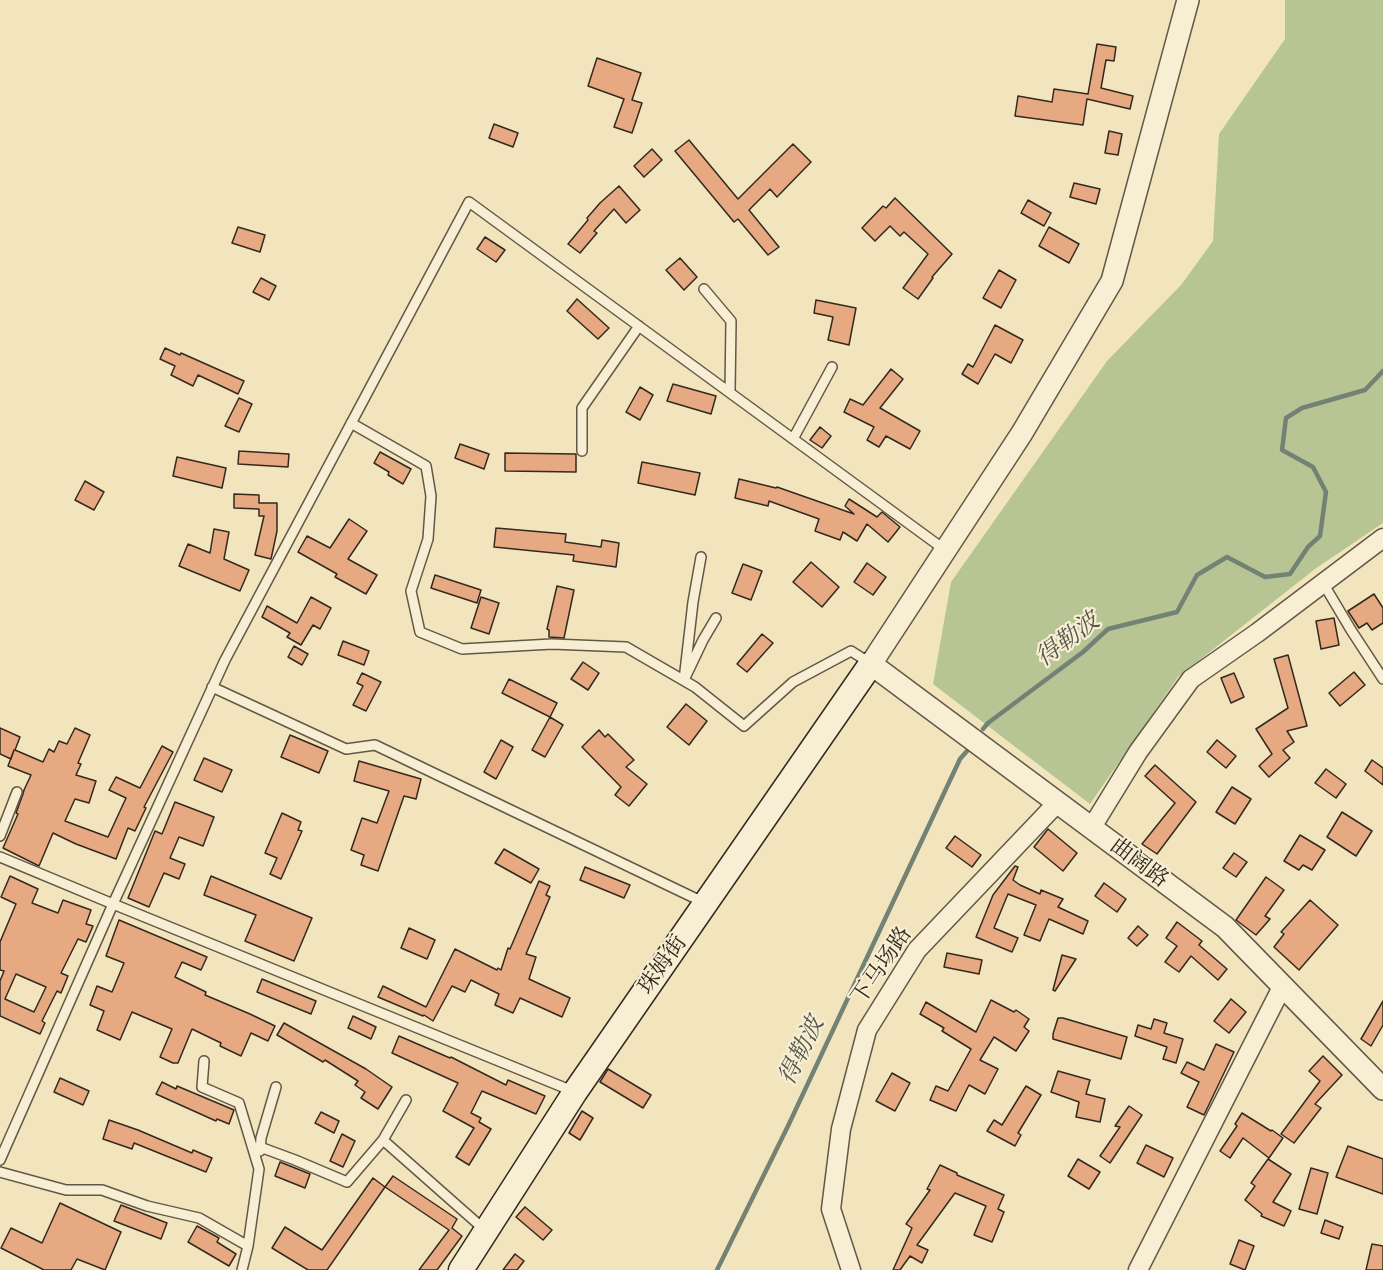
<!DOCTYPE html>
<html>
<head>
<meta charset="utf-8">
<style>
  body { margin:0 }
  canvas { display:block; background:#f2e5bd }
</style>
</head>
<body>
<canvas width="1383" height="1270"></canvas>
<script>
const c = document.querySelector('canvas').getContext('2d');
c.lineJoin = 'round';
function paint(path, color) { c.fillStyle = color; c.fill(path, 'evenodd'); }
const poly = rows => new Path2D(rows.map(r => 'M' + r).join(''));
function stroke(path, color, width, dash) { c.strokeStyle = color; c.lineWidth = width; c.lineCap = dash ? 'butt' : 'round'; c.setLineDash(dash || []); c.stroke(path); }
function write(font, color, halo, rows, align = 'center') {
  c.font = font + ' "EB Garamond","Noto Serif SC",serif'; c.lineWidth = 4.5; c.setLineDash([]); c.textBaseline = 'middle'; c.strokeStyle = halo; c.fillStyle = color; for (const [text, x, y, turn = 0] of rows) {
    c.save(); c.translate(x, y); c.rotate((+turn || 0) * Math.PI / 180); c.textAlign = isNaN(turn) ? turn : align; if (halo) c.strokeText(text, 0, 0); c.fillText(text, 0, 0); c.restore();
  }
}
const green = poly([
  [1285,0,1383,0,1383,523,1315,569,1178,677,1090,804,933,684,951,582,1107,361,1181,285,1213,241,1219,134,1285,39]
]);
const stream = poly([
  [983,729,988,723,1083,652,1108,629,1177,612,1197,575,1227,557,1265,577,1290,574,1308,547,1320,536,1326,492,1313,467,1282,450,1286,418,1302,408,1365,390,1383,371],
  [717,1270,788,1126,960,759,967,751]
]);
const building = poly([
  [1097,44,1116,47,1114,61,1106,60,1101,88,1133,96,1130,109,1087,99,1083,125,1015,116,1018,96,1052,102,1054,89,1088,94,1097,44],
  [597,58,641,73,632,100,642,103,632,133,614,127,624,99,588,86,597,58],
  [494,124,518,133,513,147,489,138,494,124],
  [1109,131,1122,134,1118,155,1105,153,1109,131],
  [689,140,738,199,793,144,811,162,777,197,770,189,749,210,779,247,768,255,738,219,734,222,675,151,689,140],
  [652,149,662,160,644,177,634,166,652,149],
  [1074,183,1100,189,1096,204,1070,197,1074,183],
  [619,186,640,210,626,223,614,209,594,231,597,233,580,253,568,244,588,220,587,218,600,203,619,186],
  [895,198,952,254,932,277,933,278,918,299,903,288,928,254,904,232,900,236,890,226,875,241,862,228,883,206,886,208,895,198],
  [1028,200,1051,213,1044,226,1021,213,1028,200],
  [238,227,265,235,260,252,232,243,238,227],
  [1049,227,1079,244,1069,263,1039,246,1049,227],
  [485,237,505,250,496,262,477,249,485,237],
  [680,258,697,277,684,290,666,270,680,258],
  [999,270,1016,280,1001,308,983,298,999,270],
  [261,278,276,286,269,300,253,292,261,278],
  [577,299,609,328,598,339,567,311,577,299],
  [816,300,856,308,849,345,828,340,833,317,814,313,816,300],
  [995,325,1023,340,1011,363,995,354,978,384,962,374,968,364,973,367,995,325],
  [165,348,180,355,181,353,244,381,238,394,198,375,193,386,171,375,175,366,160,359,165,348],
  [891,369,903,379,880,408,920,431,910,449,886,436,879,447,867,440,874,427,844,412,850,399,863,405,891,369],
  [673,384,716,396,711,414,667,401,673,384],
  [640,387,653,395,640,420,626,412,640,387],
  [239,398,252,404,239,432,225,426,239,398],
  [820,427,831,436,822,448,810,440,820,427],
  [460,444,489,454,484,469,455,458,460,444],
  [239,451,289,454,288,467,238,464,239,451],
  [380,452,411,469,403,484,388,475,389,472,374,463,380,452],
  [505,453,576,454,576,472,505,471,505,453],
  [177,457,226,468,222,488,173,476,177,457],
  [642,462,700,473,695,495,638,483,642,462],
  [739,479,776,488,777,487,854,514,845,506,849,499,877,517,882,512,900,527,888,542,867,524,857,541,843,532,840,540,815,531,819,519,769,501,768,506,735,498,739,479],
  [85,481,104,492,94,510,75,500,85,481],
  [234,494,259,495,259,503,277,503,277,531,271,559,255,555,264,516,259,516,259,509,234,508,234,494],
  [349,519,367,531,348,559,377,575,366,594,335,577,337,574,298,552,307,536,330,548,349,519],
  [496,528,566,534,565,542,601,547,602,540,619,543,616,567,573,561,574,555,494,547,496,528],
  [214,529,229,532,224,559,249,570,240,591,179,566,188,544,210,553,214,529],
  [811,562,839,587,822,607,793,582,811,562],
  [867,563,886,577,873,595,854,582,867,563],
  [743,564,762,571,751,600,732,593,743,564],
  [435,575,481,590,477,603,431,588,435,575],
  [557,586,574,590,564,638,549,637,549,630,547,629,557,586],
  [1374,594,1383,608,1383,623,1372,630,1367,623,1359,628,1348,611,1374,594],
  [311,597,331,608,320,629,313,625,301,645,287,637,290,633,262,617,267,606,297,623,311,597],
  [481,597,499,603,489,634,471,628,481,597],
  [1334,618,1339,645,1321,649,1316,621,1334,618],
  [762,634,773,643,747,672,737,664,762,634],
  [343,641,369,651,364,665,338,655,343,641],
  [294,646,308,654,302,665,288,657,294,646],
  [1288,655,1307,726,1287,731,1294,742,1283,750,1290,758,1269,777,1259,766,1272,754,1256,729,1288,708,1274,659,1288,655],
  [583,662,599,673,588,690,571,679,583,662],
  [1354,672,1365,685,1340,706,1329,693,1354,672],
  [362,673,381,682,366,711,353,705,363,686,357,683,362,673],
  [1234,673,1244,697,1231,703,1221,678,1234,673],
  [509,679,557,703,550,717,502,693,509,679],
  [686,704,707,721,689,745,667,727,686,704],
  [550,717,563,725,545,757,532,750,550,717],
  [0,728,20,737,15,750,43,762,49,749,54,752,59,741,67,744,75,728,90,735,78,763,81,764,76,775,96,781,89,803,75,799,65,821,108,837,126,798,109,790,116,777,140,788,162,746,173,752,144,807,146,808,135,831,128,828,116,859,76,844,53,833,39,866,3,848,18,814,16,813,23,794,24,790,31,775,8,766,14,750,11,759,0,754,0,728],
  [599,730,605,737,608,734,634,760,626,767,647,784,629,806,615,795,621,787,582,747,599,730],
  [290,735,328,751,319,773,281,757,290,735],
  [501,740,513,747,496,779,484,772,501,740],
  [1217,740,1236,756,1226,768,1207,752,1217,740],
  [204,758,232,770,222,792,194,780,204,758],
  [1372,760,1383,768,1383,785,1365,771,1372,760],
  [359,761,421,779,416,799,404,796,378,871,361,865,364,855,351,850,362,818,377,823,389,791,354,781,359,761],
  [1155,765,1196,802,1157,854,1142,844,1175,803,1145,776,1155,765],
  [1326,769,1346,784,1336,798,1315,783,1326,769],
  [1232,787,1251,799,1235,824,1216,812,1232,787],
  [175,802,214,817,203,846,179,837,170,858,185,864,179,879,164,873,149,907,128,898,155,831,162,834,175,802],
  [1342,812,1372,831,1356,856,1327,837,1342,812],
  [282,813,301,822,298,830,302,831,281,879,270,874,277,858,265,853,282,813],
  [1048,829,1077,853,1063,871,1034,847,1048,829],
  [1300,835,1325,850,1312,870,1303,865,1299,870,1284,861,1300,835],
  [955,836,981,855,972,867,946,848,955,836],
  [504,849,539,869,531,883,495,863,504,849],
  [1234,853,1247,862,1236,877,1223,868,1234,853],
  [1015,866,1018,867,1013,880,1020,885,1040,894,1041,890,1063,899,1058,907,1088,921,1083,934,1049,919,1040,941,1024,935,1036,905,1008,894,994,928,1018,938,1012,952,976,937,993,895,1015,866],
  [585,867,630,885,624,898,580,880,585,867],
  [10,876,38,889,32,903,58,913,63,900,91,910,86,924,93,926,86,942,78,939,61,973,68,976,61,993,57,991,42,1021,45,1023,40,1034,0,1016,0,981,4,971,0,970,0,942,16,904,1,897,10,876],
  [16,974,46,987,34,1012,5,999,16,974],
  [211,876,312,918,294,961,245,941,256,915,204,895,211,876],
  [1266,877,1284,890,1265,916,1270,919,1256,935,1236,920,1266,877],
  [539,881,550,886,546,895,550,897,526,954,536,957,529,979,570,998,562,1017,520,998,513,1013,495,1005,499,994,471,980,465,992,452,986,433,1021,424,1015,423,1016,378,997,383,986,426,1007,455,949,497,970,498,968,501,970,508,948,510,949,539,881],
  [1104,883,1126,899,1117,912,1095,896,1104,883],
  [1310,900,1338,925,1299,970,1274,947,1284,934,1281,932,1310,900],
  [119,920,207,957,201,970,182,962,175,977,206,992,205,995,250,1014,275,1026,268,1041,251,1033,241,1056,220,1046,221,1043,192,1029,178,1063,173,1063,160,1057,172,1029,132,1012,120,1040,97,1030,104,1011,90,1005,97,986,112,992,124,963,106,956,119,920],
  [1177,922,1202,941,1199,945,1227,969,1218,980,1191,956,1179,972,1165,962,1177,946,1166,938,1177,922],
  [1138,926,1148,935,1137,946,1128,938,1138,926],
  [409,928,435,940,427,959,401,948,409,928],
  [947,953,982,960,979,974,944,967,947,953],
  [1062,955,1076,959,1055,991,1053,990,1062,955],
  [262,979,316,1001,311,1014,257,992,262,979],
  [1231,999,1246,1012,1229,1033,1214,1021,1231,999],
  [991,1000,1014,1012,1016,1010,1029,1019,1024,1027,1029,1031,1016,1051,994,1037,980,1060,998,1069,985,1094,969,1085,956,1111,930,1100,936,1086,948,1091,971,1049,942,1031,944,1028,920,1014,926,1002,976,1032,991,1000],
  [1383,1001,1383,1025,1371,1046,1361,1039,1383,1001],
  [353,1016,376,1027,371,1039,348,1028,353,1016],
  [1058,1018,1063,1018,1127,1037,1121,1059,1053,1039,1053,1034,1058,1018],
  [1154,1019,1167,1023,1164,1033,1183,1039,1176,1063,1163,1059,1167,1047,1135,1036,1138,1025,1151,1029,1154,1019],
  [284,1023,366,1069,392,1087,378,1109,361,1098,365,1092,355,1085,358,1081,325,1060,323,1062,277,1035,284,1023],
  [399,1036,450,1058,451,1057,506,1085,508,1080,545,1096,536,1114,482,1091,471,1113,481,1118,479,1122,491,1129,469,1165,456,1157,474,1128,443,1111,458,1083,392,1053,399,1036],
  [1216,1044,1234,1052,1204,1115,1187,1107,1199,1082,1181,1073,1187,1062,1204,1070,1216,1044],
  [1323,1056,1342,1075,1315,1104,1321,1108,1294,1143,1281,1134,1320,1081,1309,1071,1323,1056],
  [608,1069,651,1095,643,1108,600,1082,608,1069],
  [1058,1071,1090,1080,1086,1094,1105,1099,1100,1122,1076,1117,1079,1102,1051,1092,1058,1071],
  [892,1073,910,1083,895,1111,876,1101,892,1073],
  [60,1078,89,1091,83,1105,54,1092,60,1078],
  [162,1082,176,1089,177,1086,234,1110,229,1124,217,1119,216,1121,156,1094,162,1082],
  [1026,1086,1041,1095,1018,1133,1021,1135,1015,1146,987,1131,994,1120,1002,1125,1026,1086],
  [1129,1106,1142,1115,1110,1163,1100,1156,1120,1127,1115,1126,1129,1106],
  [582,1111,593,1118,580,1140,569,1133,582,1111],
  [321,1112,339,1121,334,1133,315,1123,321,1112],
  [1242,1113,1271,1131,1272,1130,1283,1138,1269,1158,1243,1138,1230,1158,1220,1151,1237,1126,1235,1124,1242,1113],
  [109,1120,138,1130,192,1153,193,1150,212,1158,206,1172,134,1143,132,1149,103,1139,109,1120],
  [342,1134,355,1141,343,1167,330,1161,342,1134],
  [1146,1145,1173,1158,1164,1177,1137,1163,1146,1145],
  [1348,1146,1383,1159,1383,1194,1336,1177,1348,1146],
  [1078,1159,1100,1172,1089,1189,1068,1176,1078,1159],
  [1268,1159,1291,1174,1273,1202,1291,1211,1284,1226,1261,1216,1262,1214,1245,1200,1255,1186,1251,1183,1268,1159],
  [280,1162,310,1174,305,1188,275,1176,280,1162],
  [940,1165,957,1173,957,1175,1004,1195,998,1209,1004,1212,992,1242,974,1235,986,1206,955,1193,917,1245,928,1250,922,1263,910,1256,900,1270,893,1270,912,1228,906,1224,930,1190,927,1189,940,1165],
  [1311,1168,1328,1173,1317,1214,1299,1209,1311,1168],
  [393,1176,457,1219,452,1228,462,1236,437,1270,419,1270,449,1230,385,1187,393,1176],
  [373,1178,385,1187,327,1270,308,1270,272,1248,285,1227,322,1250,373,1178],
  [60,1203,121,1232,105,1270,77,1259,71,1270,44,1270,1,1248,11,1228,42,1243,60,1203],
  [121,1205,167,1223,161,1239,114,1221,121,1205],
  [525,1207,552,1230,543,1240,516,1217,525,1207],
  [1325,1220,1343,1227,1339,1239,1321,1233,1325,1220],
  [197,1226,219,1238,217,1242,236,1254,229,1266,188,1242,197,1226],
  [1239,1240,1254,1246,1245,1270,1230,1264,1239,1240],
  [1372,1244,1383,1246,1383,1270,1366,1270,1372,1244],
  [515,1254,524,1261,517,1270,503,1270,515,1254]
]);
const service = poly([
  [704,289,731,321,730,392],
  [351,423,426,466,431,496,428,539,411,591,420,632,462,649,552,644,626,647,695,687,744,726,793,682,851,651,870,663],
  [793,439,832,367],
  [582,451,582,408,639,326],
  [701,557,693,602,684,680,703,640,716,618],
  [1323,583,1351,630,1383,679],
  [212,687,346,749,375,745,705,903],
  [0,836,17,792],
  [0,857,113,904,575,1092],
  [204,1061,202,1087,239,1103,259,1169,248,1246],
  [383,1140,406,1100],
  [260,1147,295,1160,347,1182,383,1140,486,1231],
  [260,1151,261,1138,276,1087],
  [0,1160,113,904,225,660,469,202,945,550],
  [0,1172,66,1190,102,1190,147,1206,199,1218,248,1246,242,1270]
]);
const minor = poly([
  [1092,827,1138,752,1191,679,1257,633,1383,538],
  [851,1270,831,1209,841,1129,867,1030,917,950,1058,802],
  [1138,1270,1283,985]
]);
const tertiary = poly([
  [1188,0,1112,281,1022,433,871,664,1225,927,1383,1089]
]);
const secondary = poly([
  [461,1270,575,1092,871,664]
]);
const streetNames = [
  ["曲阔路",1139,863,37],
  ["珠姆街",663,965,-55],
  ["下马场路",882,966,-56]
];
const waterNames = [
  ["得勒波",1068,640,-37],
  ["得勒波",802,1051,-64]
];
paint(green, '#b7c594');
stroke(stream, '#728375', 4.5);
paint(building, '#e6a982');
stroke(building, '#33291f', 1.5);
stroke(service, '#635846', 12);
stroke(minor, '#635846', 21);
stroke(tertiary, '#635846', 24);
stroke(secondary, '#33291f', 27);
stroke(service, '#f7eed4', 9);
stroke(minor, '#f7eed4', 18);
stroke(tertiary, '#f7eed4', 21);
stroke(secondary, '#f7eed4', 24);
write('22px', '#33291f', '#f7eed4', streetNames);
write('italic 24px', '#52564a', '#f7eed4', waterNames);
</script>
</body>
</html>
